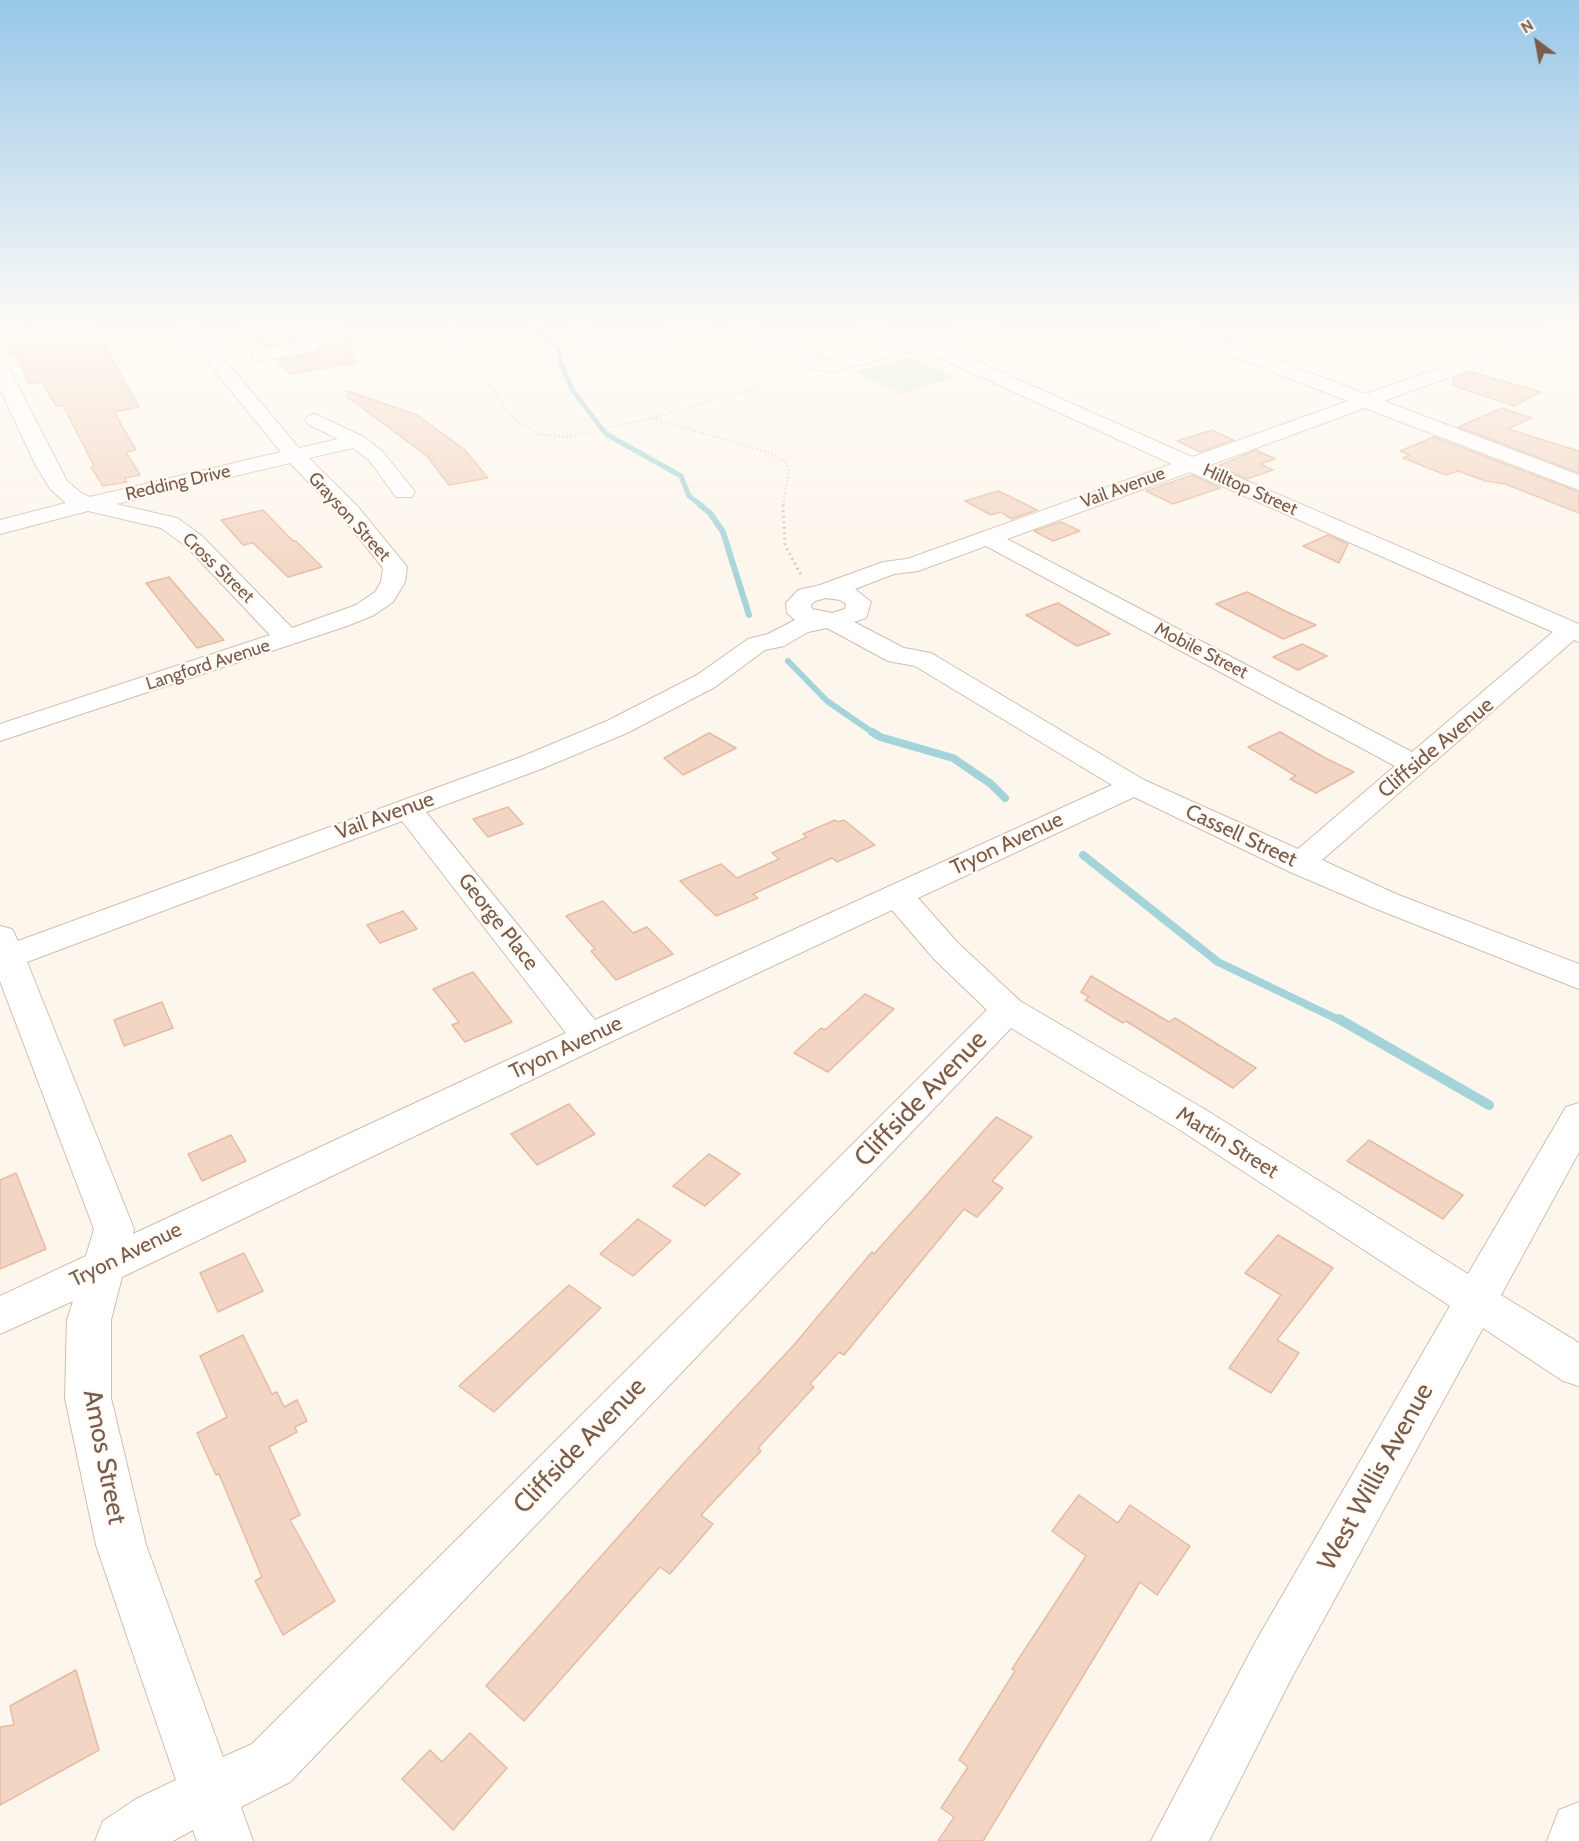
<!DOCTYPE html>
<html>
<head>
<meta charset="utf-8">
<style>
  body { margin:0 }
  #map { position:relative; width:1579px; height:1841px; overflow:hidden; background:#fdf6ec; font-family:Cabin,sans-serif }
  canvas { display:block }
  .north { position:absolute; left:1507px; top:12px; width:60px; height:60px; -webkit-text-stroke:4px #fffaf3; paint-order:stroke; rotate:328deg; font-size:16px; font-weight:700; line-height:24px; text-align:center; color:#7a5c4d }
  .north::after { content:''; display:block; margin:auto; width:21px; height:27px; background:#7a5c4d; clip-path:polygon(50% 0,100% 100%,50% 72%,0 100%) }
</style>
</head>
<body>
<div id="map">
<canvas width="1579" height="1841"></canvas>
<div class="north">N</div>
</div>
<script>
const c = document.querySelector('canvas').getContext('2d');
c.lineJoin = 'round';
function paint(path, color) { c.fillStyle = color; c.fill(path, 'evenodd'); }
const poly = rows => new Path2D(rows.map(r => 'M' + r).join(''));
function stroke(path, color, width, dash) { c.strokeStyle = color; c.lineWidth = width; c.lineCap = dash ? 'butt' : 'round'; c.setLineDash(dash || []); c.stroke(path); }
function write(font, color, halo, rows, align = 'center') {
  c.font = font + ' Cabin,sans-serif'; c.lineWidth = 4.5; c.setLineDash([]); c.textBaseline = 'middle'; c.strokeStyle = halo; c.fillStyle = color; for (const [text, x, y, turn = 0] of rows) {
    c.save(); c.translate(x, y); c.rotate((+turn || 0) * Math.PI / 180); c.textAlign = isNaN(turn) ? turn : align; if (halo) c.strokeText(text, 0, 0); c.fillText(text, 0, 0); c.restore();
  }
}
const green = poly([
  [910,357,956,378,900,394,854,372]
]);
const streamFar3 = poly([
  [537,326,559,349,560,362,573,391,606,434,681,476,689,496,702,506]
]);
const streamFar2 = poly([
  [700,505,710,513,723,532,749,615],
  [788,661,827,701,875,734]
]);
const streamFar1 = poly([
  [872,732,880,737,953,758,991,784,1005,798],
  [1083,855,1218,962,1341,1021]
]);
const stream = poly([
  [1339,1019,1489,1105]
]);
const building = poly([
  [44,326,94,326,139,407,114,412,136,450,126,452,140,475,125,478,127,482,103,486,91,467,94,466,63,405,56,406,42,382,29,384,16,353,10,354,2,335,44,326],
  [244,326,283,326,295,342,264,347,244,326],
  [306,326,335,326,357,344,342,347,357,362,291,374,277,360,312,354,323,347,306,326],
  [1471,372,1541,392,1514,406,1452,385,1454,378,1471,372],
  [348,391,417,415,464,449,488,478,449,485,427,456,346,396,348,391],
  [1502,408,1532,418,1508,429,1579,451,1579,473,1458,427,1502,408],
  [1212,430,1233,440,1200,452,1177,441,1212,430],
  [1434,437,1579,492,1579,513,1505,484,1485,481,1458,471,1446,475,1403,458,1410,455,1400,451,1434,437],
  [1256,450,1275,459,1260,464,1273,470,1247,479,1218,466,1256,450],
  [1192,475,1220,488,1173,504,1146,491,1192,475],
  [998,491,1009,496,1037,510,1011,519,1001,512,991,515,965,501,998,491],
  [263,510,293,541,296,541,322,567,288,577,253,543,243,545,221,520,263,510],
  [1061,522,1080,531,1053,541,1034,531,1061,522],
  [1328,535,1348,544,1339,563,1303,546,1328,535],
  [169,577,198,611,224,640,197,648,146,583,169,577],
  [1247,592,1287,612,1316,625,1283,639,1216,604,1247,592],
  [1058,603,1110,634,1077,646,1026,615,1058,603],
  [1302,644,1327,656,1298,670,1273,657,1302,644],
  [1280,732,1327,759,1354,772,1316,793,1290,779,1296,776,1248,747,1280,732],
  [709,733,736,748,683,775,664,758,709,733],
  [508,807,523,824,488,837,473,819,508,807],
  [835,820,838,822,844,820,875,845,837,862,832,858,753,894,758,898,716,916,680,881,721,864,737,878,779,859,772,853,807,837,803,834,835,820],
  [603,901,633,933,647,927,673,954,616,980,591,951,595,949,566,916,603,901],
  [403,911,417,929,380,943,367,925,403,911],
  [473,972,512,1022,465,1042,452,1025,459,1022,433,989,473,972],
  [1091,976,1169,1022,1175,1018,1256,1068,1233,1088,1126,1021,1123,1023,1085,1000,1089,997,1081,992,1091,976],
  [865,994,894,1009,828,1072,794,1053,821,1028,825,1030,865,994],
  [162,1002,173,1028,124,1046,114,1020,162,1002],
  [569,1104,595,1134,537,1165,511,1134,569,1104],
  [996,1117,1032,1137,992,1181,1003,1188,977,1217,964,1209,844,1355,839,1352,810,1384,814,1387,758,1448,761,1451,701,1515,713,1524,670,1574,660,1567,524,1721,486,1686,682,1465,793,1346,872,1252,874,1254,996,1117],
  [231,1135,246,1161,202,1181,188,1154,231,1135],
  [1369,1140,1426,1174,1463,1195,1443,1219,1347,1161,1369,1140],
  [709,1154,740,1174,705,1206,673,1186,709,1154],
  [16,1173,46,1249,0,1269,0,1180,16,1173],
  [638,1219,671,1241,633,1276,600,1254,638,1219],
  [1278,1235,1333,1268,1277,1340,1299,1353,1271,1393,1229,1368,1281,1295,1245,1273,1278,1235],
  [244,1253,263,1291,218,1312,200,1273,244,1253],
  [569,1285,601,1308,494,1412,459,1386,569,1285],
  [243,1335,272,1394,277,1392,284,1407,297,1400,307,1421,295,1427,297,1432,269,1447,300,1515,290,1520,335,1601,283,1635,255,1581,262,1577,219,1474,216,1475,197,1433,227,1417,200,1356,243,1335],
  [1079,1495,1118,1523,1130,1505,1190,1546,1157,1595,1140,1582,983,1841,938,1841,954,1817,941,1808,968,1767,959,1760,1015,1671,1012,1669,1086,1556,1052,1531,1079,1495],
  [76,1670,99,1750,0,1805,0,1727,14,1725,10,1706,76,1670],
  [470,1733,507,1768,453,1830,402,1779,430,1750,442,1762,470,1733]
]);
const pathFar1 = poly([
  [454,326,505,408,515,420,540,434,567,437,652,418,767,452,785,461,789,469,783,506],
  [652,418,792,377]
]);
const path = poly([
  [783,505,785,545,801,575]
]);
const minor = poly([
  [0,326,20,326,17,330,0,333,0,326],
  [178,326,196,326,299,448,338,439,308,424,305,420,308,416,315,414,364,437,383,452,415,492,412,497,396,497,369,460,353,448,309,458,358,507,403,562,407,567,405,582,393,602,374,615,347,626,0,741,0,724,270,635,186,546,161,528,88,511,0,534,0,520,66,503,51,490,35,464,0,389,0,363,9,369,67,481,81,493,90,497,281,452,178,326],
  [290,463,342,517,383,568,381,582,375,592,356,605,292,628,202,536,177,518,116,504,290,463],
  [285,326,303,326,321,347,312,352,261,361,254,359,252,355,254,351,299,344,285,326],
  [570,326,589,326,605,341,677,326,711,326,702,331,601,352,595,351,570,326],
  [729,326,751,326,813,358,832,360,893,345,861,330,858,326,881,326,912,340,965,326,994,326,991,330,938,344,1192,457,1348,401,1164,330,1161,326,1186,326,1366,394,1557,326,1579,326,1579,330,1384,401,1579,475,1579,490,1365,408,1210,465,1579,624,1579,642,1574,640,1322,860,1396,894,1579,964,1579,989,1374,908,1288,871,1134,797,918,898,958,943,1020,1001,1206,1110,1468,1274,1566,1107,1579,1103,1579,1152,1501,1295,1579,1343,1579,1386,1563,1381,1483,1328,1292,1677,1209,1841,1151,1841,1256,1641,1450,1306,1180,1130,1011,1028,290,1782,241,1807,253,1841,197,1841,193,1830,173,1841,95,1841,103,1821,136,1799,176,1780,96,1545,65,1398,67,1320,73,1301,0,1334,0,1296,86,1256,94,1229,0,981,0,926,12,929,18,941,521,757,607,721,697,675,748,639,768,634,795,620,787,613,786,603,798,590,820,585,883,562,907,559,1172,464,920,349,832,372,801,367,729,326],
  [1190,472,1553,632,1412,752,1007,539,1190,472],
  [986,546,1395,766,1298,849,1144,780,931,653,904,648,854,622,866,618,871,602,855,589,894,574,918,571,986,546],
  [826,598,840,600,846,604,845,609,832,613,812,609,811,605,815,601,826,598],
  [827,628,888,661,915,666,1112,785,595,1020,426,812,541,769,627,733,715,687,765,650,784,646,808,632,827,628],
  [402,821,566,1033,133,1234,134,1229,27,962,402,821],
  [892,910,934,959,987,1010,252,1744,223,1757,146,1545,111,1398,111,1320,122,1277,602,1046,892,910],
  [1579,1802,1579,1841,1547,1841,1559,1810,1579,1802]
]);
const farStreetnames = [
  ["Redding Drive",178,483,-13],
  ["Vail Avenue",1123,488,-20],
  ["Hilltop Street",1250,490,24],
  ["Grayson Street",349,517,48],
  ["Cross Street",218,568,44],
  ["Mobile Street",1201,651,27],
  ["Langford Avenue",208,665,-18]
];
const streetNames = [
  ["Cliffside Avenue",1436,748,-40],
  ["Vail Avenue",385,816,-20],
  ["Cassell Street",1241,836,25],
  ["Tryon Avenue",1007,844,-25],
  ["George Place",498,922,52],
  ["Tryon Avenue",566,1048,-25],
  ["Martin Street",1227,1143,32],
  ["Tryon Avenue",126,1255,-26]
];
const nearStreetnames = [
  ["Cliffside Avenue",921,1099,-46],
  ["Cliffside Avenue",580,1446,-46],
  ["Amos Street",104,1457,79],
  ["West Willis Avenue",1376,1477,-61]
];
paint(green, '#d8ecc9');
stroke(streamFar3, '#a5d3da', 5);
stroke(streamFar2, '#a5d3da', 6);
stroke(streamFar1, '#a5d3da', 8);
stroke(stream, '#a5d3da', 10);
paint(building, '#f3d5c3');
stroke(building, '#e6bba3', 1.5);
stroke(minor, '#d1beb0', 2);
stroke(pathFar1, '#d9b8a5', 2, [1, 3]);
stroke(path, '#d9b8a5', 3, [1.5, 4]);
paint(minor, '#fff');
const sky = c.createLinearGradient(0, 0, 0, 584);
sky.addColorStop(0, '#97c7e8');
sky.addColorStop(0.56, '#fefbf6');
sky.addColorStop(1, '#fefbf600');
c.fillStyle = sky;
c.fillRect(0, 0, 1579, 584);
write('18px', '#7a5c4d', '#fffaf3', farStreetnames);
write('21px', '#7a5c4d', '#fffaf3', streetNames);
write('26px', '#7a5c4d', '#fffaf3', nearStreetnames);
</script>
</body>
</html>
